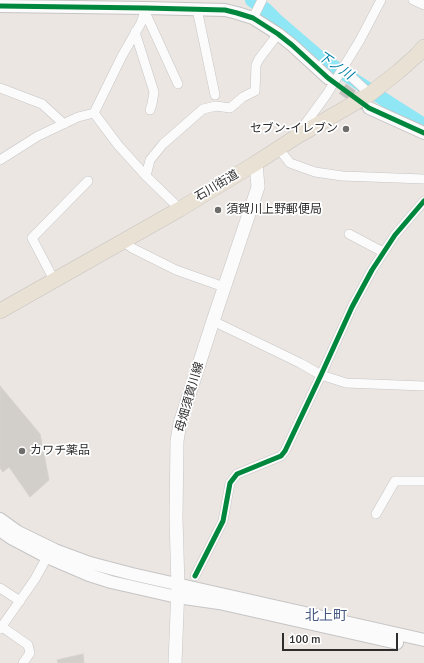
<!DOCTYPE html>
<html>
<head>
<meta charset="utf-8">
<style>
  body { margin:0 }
  #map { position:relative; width:424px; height:663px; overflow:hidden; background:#ebe6e2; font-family:Signika,sans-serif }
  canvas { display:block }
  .scale { position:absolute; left:282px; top:633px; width:116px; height:18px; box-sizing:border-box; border:2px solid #2d2d2d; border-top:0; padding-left:5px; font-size:12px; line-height:14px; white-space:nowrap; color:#2d2d2d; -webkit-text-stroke:3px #fff; paint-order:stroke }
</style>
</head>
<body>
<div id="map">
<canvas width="424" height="663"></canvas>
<div class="scale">100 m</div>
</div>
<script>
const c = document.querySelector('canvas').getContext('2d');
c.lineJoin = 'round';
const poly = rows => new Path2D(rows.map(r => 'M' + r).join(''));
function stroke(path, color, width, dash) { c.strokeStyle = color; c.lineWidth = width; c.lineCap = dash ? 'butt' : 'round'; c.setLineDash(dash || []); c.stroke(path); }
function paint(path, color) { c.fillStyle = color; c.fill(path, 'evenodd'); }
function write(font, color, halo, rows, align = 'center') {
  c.font = font + ' Signika,"Noto Sans JP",sans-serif'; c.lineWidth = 3.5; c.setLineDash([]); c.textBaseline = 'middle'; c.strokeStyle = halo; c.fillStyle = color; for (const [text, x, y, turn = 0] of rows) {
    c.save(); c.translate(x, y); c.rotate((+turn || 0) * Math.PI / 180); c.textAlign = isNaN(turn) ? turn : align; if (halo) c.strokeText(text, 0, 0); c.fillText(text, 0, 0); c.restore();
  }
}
const river = poly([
  [252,0,266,10,276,20,319,57,394,106,424,125]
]);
const building = poly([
  [0,386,40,434,49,480,30,497,9,467,3,472,0,468,0,386],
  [83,654,84,663,58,663,57,660,83,654]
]);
const tertiaryTunnel = poly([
  [328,78,365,105]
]);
const minor = poly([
  [413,0,424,5],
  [197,9,215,95],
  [145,12,178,84],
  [253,18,262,0],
  [135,32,154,92,152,104,150,110],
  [343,67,346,72,370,94],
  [0,88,42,104,64,124],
  [94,113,118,145,146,176,180,209],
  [300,131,327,94,360,40,381,0],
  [279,149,290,163,315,172,342,176,424,179],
  [0,160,38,136,78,117,94,113,122,56,141,23,146,8],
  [146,176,150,160,163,144,203,109,216,106,230,108,243,97,255,91,256,65,259,59,278,34],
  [349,234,383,252],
  [123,241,132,248,176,270,224,287],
  [54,280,32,238,88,181],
  [213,321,300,363,321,375,346,383,424,386],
  [376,514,395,481,424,481],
  [195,576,223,521,230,483,237,474,281,456,285,451,321,375,352,307,372,270,395,235,424,201],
  [0,588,20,601],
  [2,627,28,645,30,653,23,663],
  [0,629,35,579,47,557]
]);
const tertiary = poly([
  [0,6,146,8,225,10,237,13,253,18,278,34,292,45,328,78],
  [369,108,424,133],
  [0,519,18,532,55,550,90,563,132,574,424,640],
  [0,530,11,538,47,557,89,575,111,582,177,597,219,603,397,643]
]);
const secondary = poly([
  [175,663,178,587,176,518,177,441,180,423,213,321,258,187,256,163]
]);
const primary = poly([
  [0,311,180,209,256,163,296,137,370,94,399,71,417,55,424,47]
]);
const cycleway = poly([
  [0,6,146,8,225,10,237,13,253,18,278,34,292,45,328,78,369,108,424,133],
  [195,576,223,521,230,483,237,474,281,456,285,451,321,375,352,307,372,270,395,235,424,201]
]);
const markers = [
  [346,129,4,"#706e6c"],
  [218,210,4,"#706e6c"],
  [22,451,4,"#706e6c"]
];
const poiNames = [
  ["セブン-イレブン",338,129,"right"],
  ["須賀川上野郵便局",226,210],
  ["カワチ薬品",30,451]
];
const streetNames = [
  ["石川街道",217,186,-31],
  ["母畑須賀川線",190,397,-74]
];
const waterNames = [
  ["下ノ川",335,66,34]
];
const quarterNames = [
  ["北上町",326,616]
];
stroke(river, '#8fe6f4', 14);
paint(building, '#d2cfcb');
stroke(building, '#d6d2ce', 1);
stroke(tertiaryTunnel, '#c5c1be', 12, [12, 6]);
stroke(minor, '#c6c5c5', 10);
stroke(tertiary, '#c6c5c5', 14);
stroke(secondary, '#c6c5c5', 14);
stroke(primary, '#c6c4c3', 16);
stroke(minor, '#fcfbfb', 9);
stroke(tertiary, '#fcfbfb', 12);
stroke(secondary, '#fcfbfb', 13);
stroke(primary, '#e9e1d3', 15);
stroke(cycleway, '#00873e', 5);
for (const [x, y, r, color] of markers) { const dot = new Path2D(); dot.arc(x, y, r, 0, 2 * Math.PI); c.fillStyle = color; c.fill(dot); stroke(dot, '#fff', 1.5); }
write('12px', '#2d2d2d', '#fff', poiNames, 'left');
write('12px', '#2d2d2d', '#fff', streetNames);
write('italic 13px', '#0180a5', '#fff', waterNames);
write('14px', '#475983', '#fff', quarterNames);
</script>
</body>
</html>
